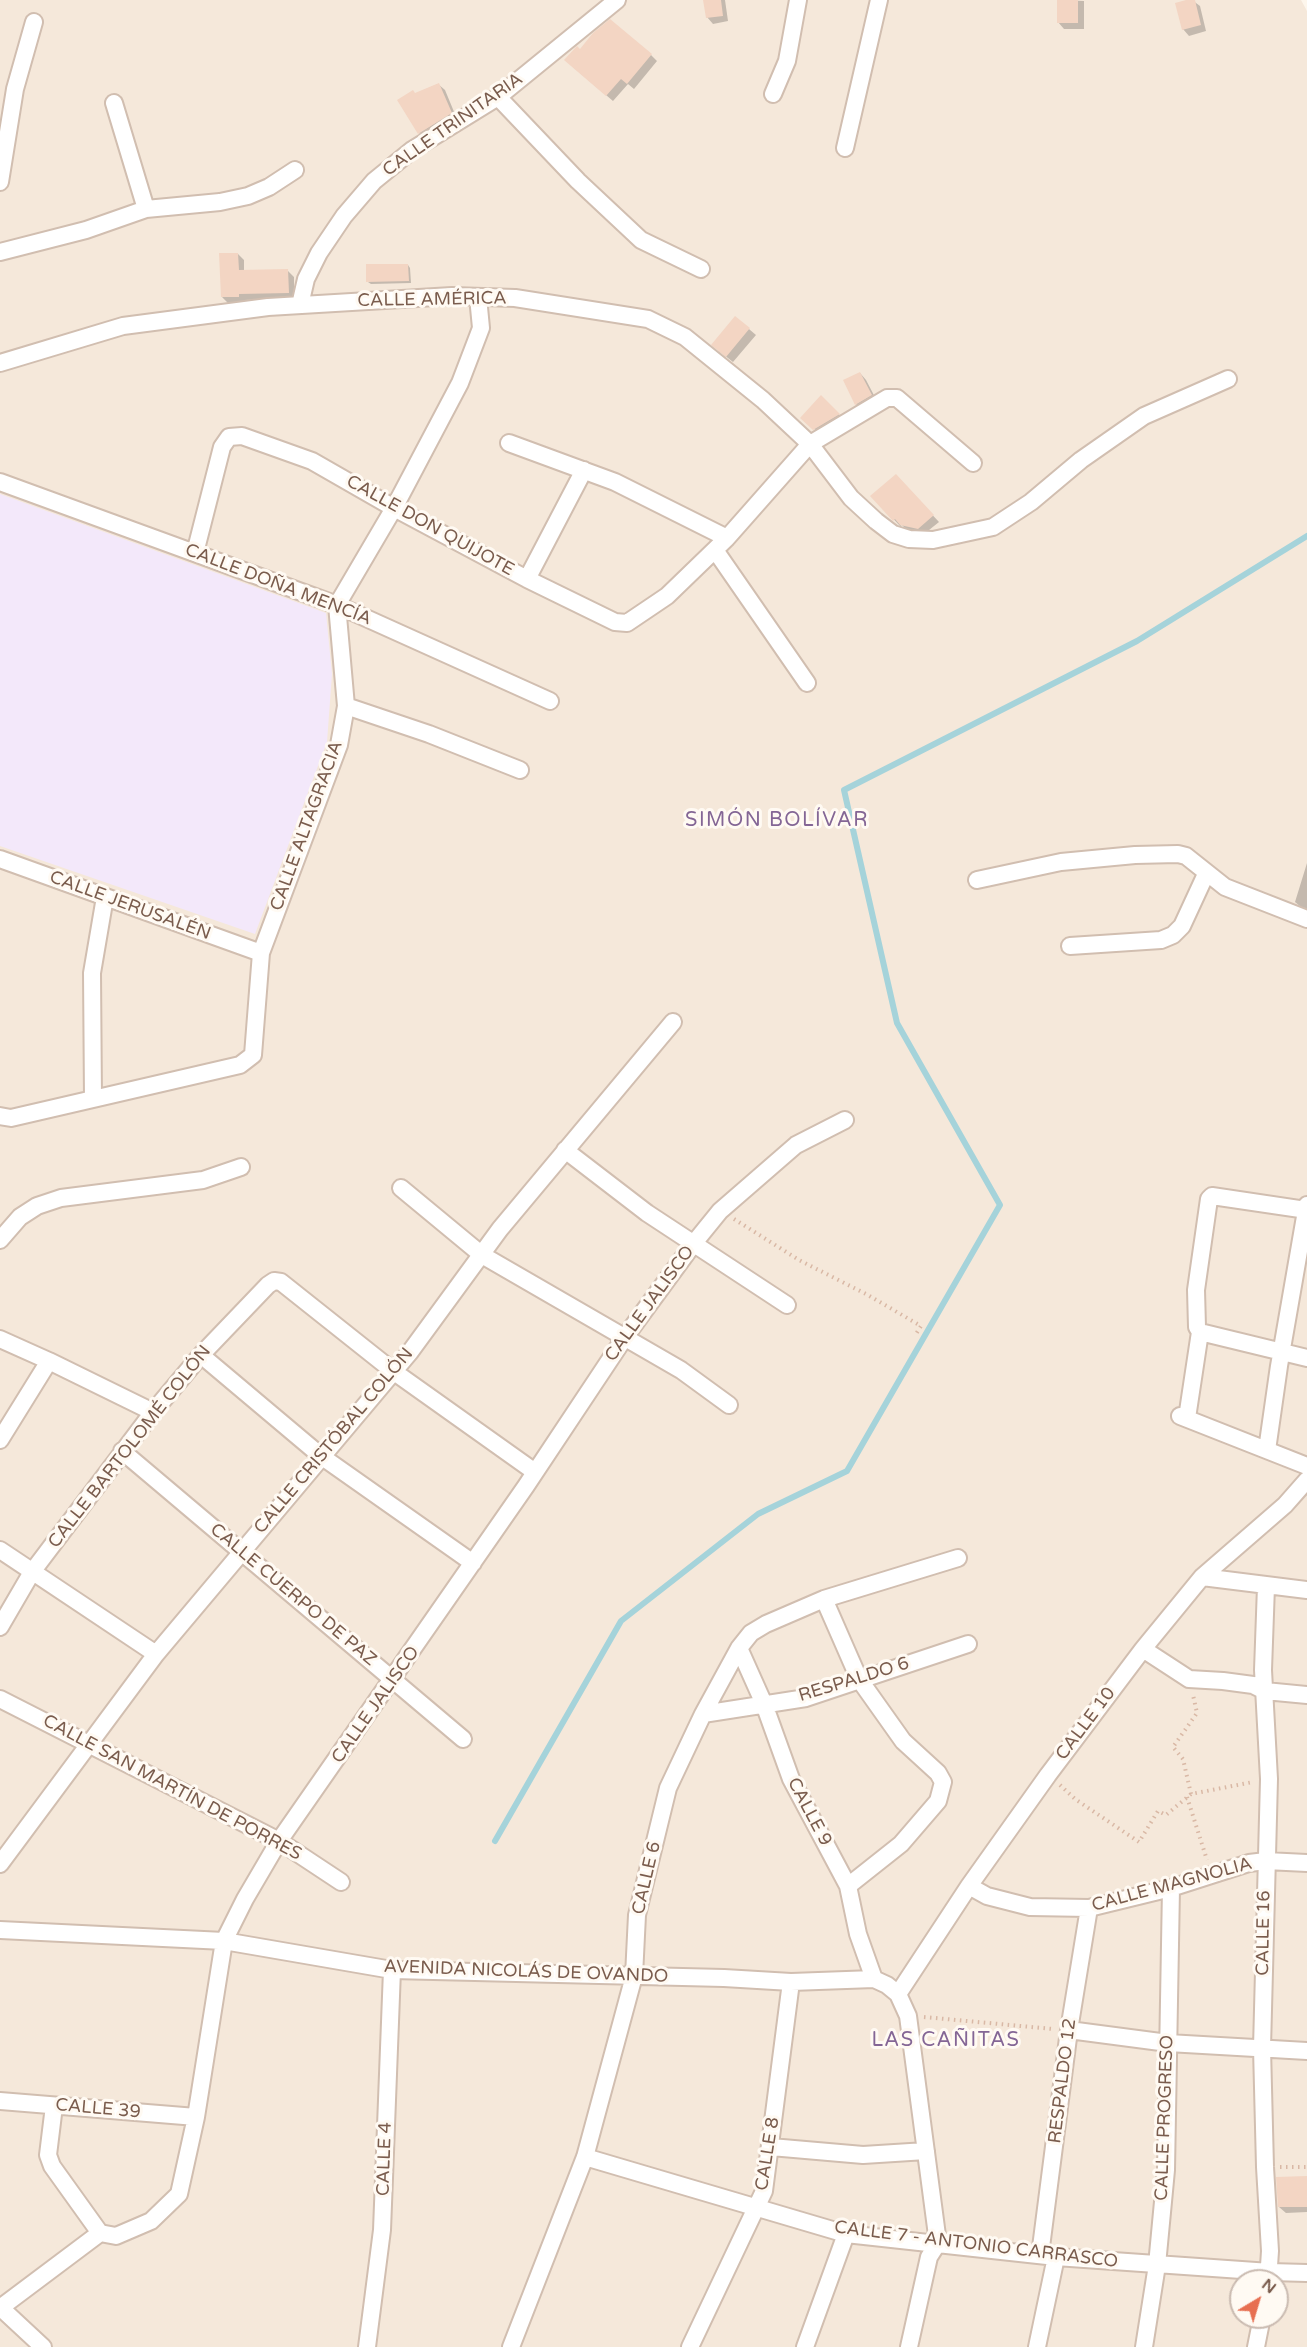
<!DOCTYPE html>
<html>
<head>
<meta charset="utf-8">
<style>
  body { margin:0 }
  #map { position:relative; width:1307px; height:2347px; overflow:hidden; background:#fdf6ec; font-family:"Varela Round",sans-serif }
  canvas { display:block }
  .north { position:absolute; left:1229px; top:2269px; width:60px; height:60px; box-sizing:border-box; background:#fffaf3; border:2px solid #cabbb1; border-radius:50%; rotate:38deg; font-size:16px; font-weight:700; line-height:24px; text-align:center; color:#7a5c4d }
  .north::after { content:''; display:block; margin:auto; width:21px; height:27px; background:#e76f51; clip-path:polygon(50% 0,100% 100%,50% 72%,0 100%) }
</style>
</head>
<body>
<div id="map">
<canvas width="1307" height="2347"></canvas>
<div class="north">N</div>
</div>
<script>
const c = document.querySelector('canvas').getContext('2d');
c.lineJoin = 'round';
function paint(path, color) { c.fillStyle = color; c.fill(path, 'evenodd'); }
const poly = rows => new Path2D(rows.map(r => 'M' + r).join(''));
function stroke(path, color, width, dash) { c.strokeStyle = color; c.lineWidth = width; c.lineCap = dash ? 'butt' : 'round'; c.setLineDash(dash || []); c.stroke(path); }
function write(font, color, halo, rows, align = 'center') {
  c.font = font + ' "Varela Round",sans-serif'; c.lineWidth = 6; c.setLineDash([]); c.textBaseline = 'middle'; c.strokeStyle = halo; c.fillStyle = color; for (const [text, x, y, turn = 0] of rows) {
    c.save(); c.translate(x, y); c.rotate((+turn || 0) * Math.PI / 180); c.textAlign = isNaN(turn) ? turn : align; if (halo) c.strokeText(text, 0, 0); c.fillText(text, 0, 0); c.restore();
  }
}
const residential = poly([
  [0,0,1301,0,1307,11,1307,2347,0,2347],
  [1241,2281,1277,2281,1277,2317,1241,2317]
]);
const education = poly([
  [0,494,326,613,332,674,327,742,255,934,0,846]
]);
const shadow = poly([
  [705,0,725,0,728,21,713,24,707,17],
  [1059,0,1084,1,1084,29,1064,29,1058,22],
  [1192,0,1200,6,1206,31,1189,36,1183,29],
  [580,51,651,55,657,61,634,89,628,84,613,101,572,66],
  [438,84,445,90,457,119,425,139,419,133,415,94],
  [238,254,244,260,244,272,288,271,294,277,294,298,245,300,245,303,228,303,222,297],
  [408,265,410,268,411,283,371,284,368,282],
  [736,318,756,335,733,362,719,351],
  [860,373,866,380,877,401,862,410,856,404],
  [821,398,845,420,821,435,802,418],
  [896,476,939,522,924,534,908,531,902,525,900,526,872,496],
  [1307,863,1307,912,1295,902],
  [1307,2177,1307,2212,1286,2213,1279,2207]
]);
const stream = poly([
  [495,1841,621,1621,758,1514,847,1471,1000,1205,897,1023,844,790,1137,641,1307,536]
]);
const building = poly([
  [703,0,721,0,723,16,706,18],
  [1057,0,1078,0,1078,23,1057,23],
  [1186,0,1195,0,1201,25,1182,30,1175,3],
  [610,19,652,54,627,84,621,79,606,96,564,60,577,46,580,49,593,33],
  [439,83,452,113,418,134,397,100,413,90,415,93],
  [219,253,238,253,239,270,288,269,289,293,239,294,239,297,221,297],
  [366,264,408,264,409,281,366,282],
  [735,316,750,328,726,357,711,345],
  [860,372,872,395,855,405,843,380],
  [821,395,840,414,813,430,800,418],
  [896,474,934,515,918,529,900,525,895,519,893,521,870,496],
  [1307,2176,1307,2207,1278,2207,1276,2177]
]);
const path = poly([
  [734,1219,799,1260,866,1294,921,1326,916,1334],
  [1060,1785,1075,1799,1139,1842,1158,1811,1166,1815,1191,1794,1253,1782],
  [1191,1794,1183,1759,1173,1747,1197,1713,1193,1695],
  [1187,1797,1207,1860],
  [924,2017,1053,2029],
  [1280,2167,1307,2167]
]);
const street = poly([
  [773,94,787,61,798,0],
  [498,97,578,181,641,240,701,269],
  [114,103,146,209],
  [845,148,879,0],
  [0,182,15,89,34,22],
  [0,252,86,230,146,209,220,202,248,196,269,187,295,170],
  [300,305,306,279,319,253,344,216,374,181,412,150,498,97,617,0],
  [0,363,123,326,268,307,452,296,515,298,648,319,685,337,763,400,810,444,851,498,876,521,893,534,909,539,933,540,993,527,1031,502,1081,460,1144,416,1228,379],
  [509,443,615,482,727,538],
  [0,482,337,605,550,701],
  [715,550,807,683],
  [195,553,222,447,229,437,242,436,312,461,394,508,527,579,615,622,627,623,667,596,727,538,810,444,887,398,897,398,973,463],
  [527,579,584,470],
  [346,706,429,734,520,770],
  [0,859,261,953],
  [977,880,1061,862,1135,855,1178,854,1186,856,1225,887,1307,919],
  [1070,946,1161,940,1173,935,1182,926,1206,874],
  [93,1099,92,973,105,897],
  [0,1116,11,1118,240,1065,253,1055,261,953,339,745,346,706,337,605,394,508,460,383,481,328,478,297],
  [565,1150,647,1213,787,1305],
  [401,1188,482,1255,681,1370,729,1405],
  [0,1240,20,1217,37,1206,61,1198,203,1180,241,1167],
  [1200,1332,1307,1358],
  [0,1339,49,1361,153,1412],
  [201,1355,321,1456,473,1563],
  [1180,1416,1307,1466],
  [1187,1418,1200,1332,1197,1327,1196,1290,1209,1199,1212,1196,1307,1210],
  [0,1440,49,1361],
  [1267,1450,1279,1366,1307,1205],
  [122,1451,463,1739],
  [0,1550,156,1654],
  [1202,1577,1307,1590],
  [1266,1586,1263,1670,1269,1779,1262,2048,1265,2167,1270,2251,1268,2281],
  [824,1599,859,1679,903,1741,938,1773,943,1782,938,1801,901,1844,848,1886],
  [0,1627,32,1572,153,1412,201,1355,268,1285,274,1281,281,1282,393,1371,535,1472],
  [739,1648,764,1704,791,1779,848,1886,858,1934,874,1979],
  [1143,1649,1189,1679,1223,1681,1253,1685,1265,1691,1307,1695],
  [0,1699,279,1841,341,1882],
  [703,1714,806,1698,968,1644],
  [0,1864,156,1654,410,1352,500,1229,673,1022],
  [969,1886,987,1896,1030,1907,1089,1908,1171,1888,1249,1863,1266,1861,1307,1863],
  [0,1930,224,1941,392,1970,724,1978,791,1982,874,1979,887,1985,898,1994,908,2016,938,2243,929,2257,909,2347],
  [898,1994,969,1886,1048,1775,1143,1649,1202,1577,1285,1505,1307,1480],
  [1069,2030,1168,2043,1307,2051],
  [0,2101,196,2117],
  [54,2106,48,2155,52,2166,100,2233],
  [771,2147,863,2155,926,2151],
  [585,2157,846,2234,1056,2257,1270,2272,1307,2273],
  [1040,2255,1069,2030,1089,1908],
  [0,2307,43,2347],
  [0,2308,100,2233,116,2236,151,2221,179,2194,196,2117,224,1941,245,1899,279,1841,526,1486,625,1337,694,1243,720,1211,796,1145,845,1120],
  [367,2347,382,2230,392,1970],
  [511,2347,585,2157,634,1976,637,1915,668,1788,703,1714,739,1648,751,1633,766,1624,824,1599,958,1558],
  [690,2347,764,2191,791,1982],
  [805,2347,846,2234],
  [1037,2347,1056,2257],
  [1144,2347,1157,2265,1166,2170,1171,1888],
  [1256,2347,1262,2317]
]);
const streetNames = [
  ["CALLE TRINITARIA",453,125,-35],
  ["CALLE AMÉRICA",432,300,-1],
  ["CALLE DON QUIJOTE",430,526,29],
  ["CALLE DOÑA MENCÍA",278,585,21],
  ["CALLE ALTAGRACIA",307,826,-70],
  ["CALLE JERUSALÉN",130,906,20],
  ["CALLE JALISCO",650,1304,-54],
  ["CALLE CRISTÓBAL COLÓN",334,1441,-50],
  ["CALLE BARTOLOMÉ COLÓN",130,1447,-52],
  ["CALLE CUERPO DE PAZ",293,1595,40],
  ["RESPALDO 6",854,1680,-17],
  ["CALLE JALISCO",376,1705,-55],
  ["CALLE 10",1086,1724,-53],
  ["CALLE SAN MARTÍN DE PORRES",172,1788,28],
  ["CALLE 9",809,1812,62],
  ["CALLE 6",647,1878,-77],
  ["CALLE MAGNOLIA",1172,1885,-15],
  ["CALLE 16",1264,1933,-89],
  ["AVENIDA NICOLÁS DE OVANDO",526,1972,2],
  ["RESPALDO 12",1063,2081,-83],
  ["CALLE 39",98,2109,5],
  ["CALLE PROGRESO",1165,2118,-88],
  ["CALLE 8",768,2154,-81],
  ["CALLE 4",385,2159,-88],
  ["CALLE 7 - ANTONIO CARRASCO",976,2245,7]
];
const neighbourhoodNames = [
  ["SIMÓN BOLÍVAR",777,821],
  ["LAS CAÑITAS",946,2041]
];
paint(residential, '#f5e8da');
paint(education, '#f3e8fa');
paint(shadow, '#0003');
stroke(stream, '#a5d3da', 6);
paint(building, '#f3d5c3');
stroke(street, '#d1beb0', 20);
stroke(path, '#d9b8a5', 4, [1.5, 4.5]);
stroke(street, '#fff', 16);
write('18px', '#7a5c4d', '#fffaf3', streetNames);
c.letterSpacing = '1.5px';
write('20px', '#846695', '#fffaf3', neighbourhoodNames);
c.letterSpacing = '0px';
</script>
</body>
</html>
